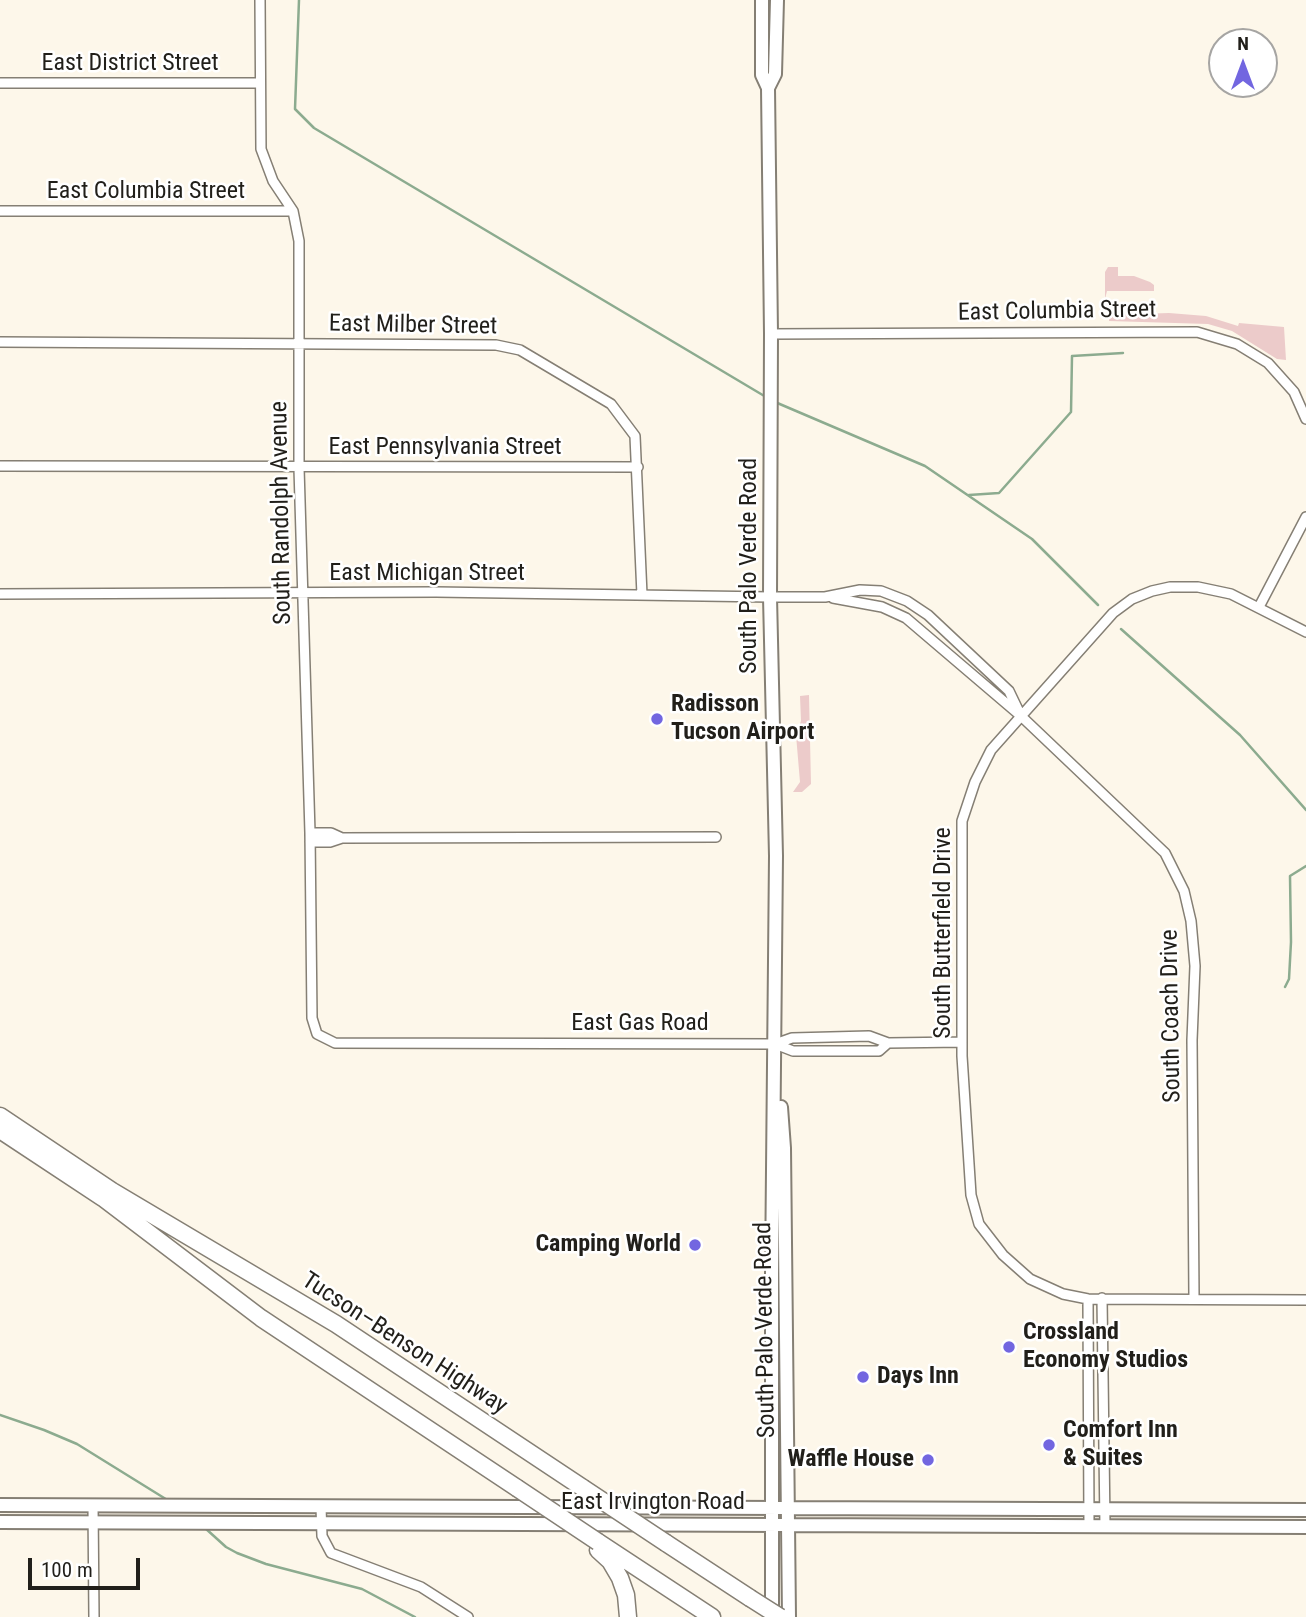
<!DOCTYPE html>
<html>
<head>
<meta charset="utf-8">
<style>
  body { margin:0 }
  #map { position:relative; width:1306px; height:1617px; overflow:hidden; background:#fdf7ea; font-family:"Roboto Condensed",sans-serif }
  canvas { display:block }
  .north { position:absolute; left:1208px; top:28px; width:70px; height:70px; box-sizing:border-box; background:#fff; border:2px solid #a6a5a3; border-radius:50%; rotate:0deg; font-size:19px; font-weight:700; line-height:28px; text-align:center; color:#211f1a }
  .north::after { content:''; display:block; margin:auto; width:24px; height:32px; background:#7266e0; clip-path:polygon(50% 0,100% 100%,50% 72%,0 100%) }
  .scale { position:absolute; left:28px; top:1558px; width:112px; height:32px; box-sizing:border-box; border:4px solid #211f1a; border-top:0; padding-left:9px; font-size:21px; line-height:24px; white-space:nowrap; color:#211f1a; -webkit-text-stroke:5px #fff; paint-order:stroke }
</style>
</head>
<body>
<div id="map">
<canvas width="1306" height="1617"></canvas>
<div class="north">N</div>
<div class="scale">100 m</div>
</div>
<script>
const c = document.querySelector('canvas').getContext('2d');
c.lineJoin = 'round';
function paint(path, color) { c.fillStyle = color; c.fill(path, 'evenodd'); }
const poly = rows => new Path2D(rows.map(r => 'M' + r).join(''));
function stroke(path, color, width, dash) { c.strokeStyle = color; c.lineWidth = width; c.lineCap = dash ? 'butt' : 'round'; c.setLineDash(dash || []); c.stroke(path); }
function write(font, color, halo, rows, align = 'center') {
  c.font = font + ' "Roboto Condensed",sans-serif'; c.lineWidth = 5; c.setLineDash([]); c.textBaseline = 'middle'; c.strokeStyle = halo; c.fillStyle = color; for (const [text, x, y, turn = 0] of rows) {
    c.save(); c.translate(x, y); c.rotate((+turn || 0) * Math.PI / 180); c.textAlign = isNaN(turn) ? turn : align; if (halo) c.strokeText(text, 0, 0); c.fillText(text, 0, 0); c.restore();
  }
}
const green = poly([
  [1108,267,1118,267,1118,276,1134,276,1150,282,1154,285,1154,291,1107,291,1105,299,1105,272],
  [1169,313,1206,316,1238,326,1239,323,1284,327,1286,360,1277,359,1232,331,1208,324,1109,321,1109,315],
  [809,695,811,784,802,792,793,792,800,782,796,735,801,721,800,696]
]);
const stream = poly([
  [299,0,295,109,314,128,766,397],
  [775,402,925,466,1032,539,1098,605],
  [969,495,999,493,1071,412,1072,356,1123,353],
  [1121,629,1240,735,1306,810],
  [1285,987,1289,979,1291,942,1290,876,1306,866],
  [0,1415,44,1430,77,1444,169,1501],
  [205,1528,226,1547,237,1553,266,1564,362,1589,415,1617]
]);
const street = poly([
  [260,0,261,149,273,181,293,211,299,241,299,468,310,833,312,1018,317,1034,335,1043,775,1044,792,1038,869,1036,888,1043,962,1042],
  [0,83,260,83],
  [0,211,293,211],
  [771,334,1197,332,1237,344,1268,363,1294,392,1306,419],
  [0,342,496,345,520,350,611,404,635,436,642,595],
  [0,466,638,467],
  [0,594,436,592,770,597,825,597,860,590,881,591,907,601,928,615,1009,691,1021,716],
  [833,598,882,607,906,618,1021,716,1165,853,1184,891,1191,921,1195,966,1192,1040,1194,1298],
  [1259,607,1306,517],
  [1306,632,1231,594,1198,587,1170,587,1152,591,1132,599,1113,613,991,750,975,782,962,821,962,1056,971,1195,979,1224,1003,1255,1030,1279,1063,1294,1088,1299,1306,1300],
  [310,833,331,833,342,838],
  [310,842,330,842,342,838,716,837],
  [775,1044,793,1051,879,1051,888,1043],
  [1102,1298,1105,1526],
  [1088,1299,1089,1526],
  [93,1505,94,1617],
  [321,1507,322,1536,331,1553,421,1587,468,1617]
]);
const secondary = poly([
  [762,0,762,75,768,88],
  [781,1107,784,1148,789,1617],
  [0,1505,1306,1510],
  [0,1522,1306,1527],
  [772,1617,772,1274,776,856,770,597,771,334,768,88,775,74,777,0]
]);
const highway = poly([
  [0,1116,112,1191,336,1324,583,1488],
  [0,1130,103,1198,261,1318,517,1488],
  [598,1542,712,1617],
  [666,1543,750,1598],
  [598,1550,610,1561,620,1578,626,1595,628,1617]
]);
const highwayBridge = poly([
  [517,1488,598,1542],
  [583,1488,666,1543],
  [750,1598,780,1617]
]);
const markers = [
  [657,719,7,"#7266e0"],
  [695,1245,7,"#7266e0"],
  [1009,1347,7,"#7266e0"],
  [863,1377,7,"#7266e0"],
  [1049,1445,7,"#7266e0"],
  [928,1460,7,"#7266e0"]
];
const streetNames = [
  ["East District Street",130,64],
  ["East Columbia Street",146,192],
  ["East Columbia Street",1057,312,-1],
  ["East Milber Street",413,326,1],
  ["East Pennsylvania Street",445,448],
  ["South Randolph Avenue",282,513,-91],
  ["South Palo Verde Road",750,566,-90],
  ["East Michigan Street",427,574],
  ["South Butterfield Drive",944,933,-90],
  ["South Coach Drive",1172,1016,-91],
  ["East Gas Road",640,1024],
  ["South Palo Verde Road",766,1330,-91],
  ["Tucson–Benson Highway",404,1344,33],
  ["East Irvington Road",653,1503]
];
const poiNames = [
  ["Radisson",671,705],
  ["Tucson Airport",671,733],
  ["Camping World",681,1245,"right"],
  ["Crossland",1023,1333],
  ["Economy Studios",1023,1361],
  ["Days Inn",877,1377],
  ["Comfort Inn",1063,1431],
  ["& Suites",1063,1459],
  ["Waffle House",914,1460,"right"]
];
paint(green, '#eccbca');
stroke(stream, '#8cab8f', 2.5);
stroke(street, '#857f74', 12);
stroke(secondary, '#857f74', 16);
stroke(highway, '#857f74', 19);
stroke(street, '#fff', 9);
stroke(secondary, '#fff', 12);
stroke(highway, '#fff', 16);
stroke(highwayBridge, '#857f74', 19, []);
stroke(highwayBridge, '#fff', 16);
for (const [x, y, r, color] of markers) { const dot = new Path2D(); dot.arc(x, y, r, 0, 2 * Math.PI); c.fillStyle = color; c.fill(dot); stroke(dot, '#fff', 2.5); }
write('24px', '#211f1a', '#fff', streetNames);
write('bold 24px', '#211f1a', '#fff', poiNames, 'left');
</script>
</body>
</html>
